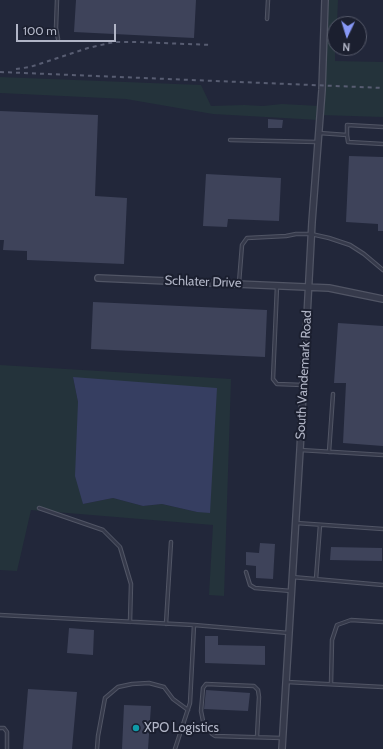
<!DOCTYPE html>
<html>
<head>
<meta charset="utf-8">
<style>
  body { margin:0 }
  #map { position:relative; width:383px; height:749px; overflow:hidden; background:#22273a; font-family:Cabin,sans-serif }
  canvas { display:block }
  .north { position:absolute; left:327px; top:16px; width:40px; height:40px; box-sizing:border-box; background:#1b1f2f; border:1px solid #575b6b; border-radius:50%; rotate:184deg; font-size:11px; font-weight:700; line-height:16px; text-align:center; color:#b1b5c6 }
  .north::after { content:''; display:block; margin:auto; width:14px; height:18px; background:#8798f6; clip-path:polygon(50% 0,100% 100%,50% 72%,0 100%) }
  .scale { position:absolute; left:16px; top:24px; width:100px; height:18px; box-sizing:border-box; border:2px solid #b1b5c6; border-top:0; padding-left:5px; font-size:12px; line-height:14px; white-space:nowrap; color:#b1b5c6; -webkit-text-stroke:3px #1b1f2f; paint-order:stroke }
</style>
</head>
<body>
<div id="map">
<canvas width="383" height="749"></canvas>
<div class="north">N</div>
<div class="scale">100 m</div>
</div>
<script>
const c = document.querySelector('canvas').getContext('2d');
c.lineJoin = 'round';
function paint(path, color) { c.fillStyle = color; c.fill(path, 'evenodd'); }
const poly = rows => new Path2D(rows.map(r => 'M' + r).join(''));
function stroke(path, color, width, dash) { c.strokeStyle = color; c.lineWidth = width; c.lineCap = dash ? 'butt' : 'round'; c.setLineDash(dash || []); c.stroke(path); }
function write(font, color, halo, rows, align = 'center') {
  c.font = font + ' Cabin,sans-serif'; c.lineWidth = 4; c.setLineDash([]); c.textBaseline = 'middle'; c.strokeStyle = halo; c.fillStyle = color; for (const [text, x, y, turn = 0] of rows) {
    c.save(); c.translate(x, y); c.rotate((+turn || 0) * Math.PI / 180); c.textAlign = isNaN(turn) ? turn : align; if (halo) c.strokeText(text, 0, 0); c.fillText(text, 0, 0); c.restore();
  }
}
const green = poly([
  [325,0,338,0,337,24,335,24,335,61,383,62,383,117,320,115,319,120,213,114,126,99,0,93,0,77,201,85,211,106,244,105,263,106,282,104,320,106],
  [0,365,231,379,224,596,209,595,213,525,31,510,17,571,0,570],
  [73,377,197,512,162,504,143,506,113,498,83,504,78,402]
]);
const water = poly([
  [73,377,217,388,210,513,197,512,162,504,143,506,113,498,83,504,75,476,78,402]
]);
const building = poly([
  [76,0,196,0,194,38,74,32],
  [0,111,98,115,95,196,127,198,124,264,27,260,27,251,3,250,4,240,0,240],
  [268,119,283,120,282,128,268,128],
  [349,156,383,157,383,231,378,231,378,224,346,222],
  [206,174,281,178,279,221,228,219,227,227,203,226],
  [93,302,267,310,265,357,91,349],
  [338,323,383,326,383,446,343,443,346,383,334,383],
  [260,543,275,544,273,579,256,578,256,566,246,565,246,552,259,553],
  [331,547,382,548,382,561,330,560],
  [69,628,94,630,93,655,67,653],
  [205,636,218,636,218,645,265,646,265,665,205,663],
  [28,689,77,692,72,749,23,749],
  [206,690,250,693,248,711,204,709],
  [124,705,151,706,148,749,122,749]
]);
const lane = poly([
  [57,0,56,28,58,39],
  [267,19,268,0],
  [319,133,347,135,347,125,383,127],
  [347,135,348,142,383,144],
  [230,140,317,142],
  [239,283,242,245,247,238,286,236,296,234,311,234,329,238,350,245,364,254,383,270],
  [277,286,273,379,277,384,303,385],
  [300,450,383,455],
  [329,452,333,394],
  [39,508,103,530,120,547,131,584,130,622],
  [296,523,383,529],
  [246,572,250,585,255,588,291,591],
  [292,577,383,585],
  [316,579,320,525],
  [0,615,194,625],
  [166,624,171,542],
  [287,682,383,687],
  [331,684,332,640,337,625,351,620,383,622],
  [0,728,4,728,7,732,7,749],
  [257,737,259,697,258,690,254,686,206,684,203,688,201,711,203,721,212,734,215,736,282,738],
  [97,749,98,736,105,698,118,687,132,684,149,683,164,687,173,699,188,710],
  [175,749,190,703,194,625,289,633]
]);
const street = poly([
  [98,278,329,288,383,299],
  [282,749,300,450,312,222,322,90,325,0]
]);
const rail = poly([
  [16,69,30,67,88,48,114,42,137,42,212,45],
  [0,72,383,88]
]);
const markers = [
  [136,728,4,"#0f9aa8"]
];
const streetNames = [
  ["Schlater Drive",203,282,2],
  ["South Vandemark Road",304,375,-87]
];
const poiNames = [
  ["XPO Logistics",144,728]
];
paint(green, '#24333b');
paint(water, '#363e61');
paint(building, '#3e435a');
stroke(lane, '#515565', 4.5);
stroke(street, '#515565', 8);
stroke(lane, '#363a4b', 2.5);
stroke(street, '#363a4b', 5.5);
stroke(rail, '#585d72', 2, [4, 4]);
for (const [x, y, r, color] of markers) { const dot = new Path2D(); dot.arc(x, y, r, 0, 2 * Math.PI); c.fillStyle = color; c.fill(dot); stroke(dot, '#1b1f2f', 1.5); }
write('13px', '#b1b5c6', '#1b1f2f', streetNames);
write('13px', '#b1b5c6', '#1b1f2f', poiNames, 'left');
</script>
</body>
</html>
